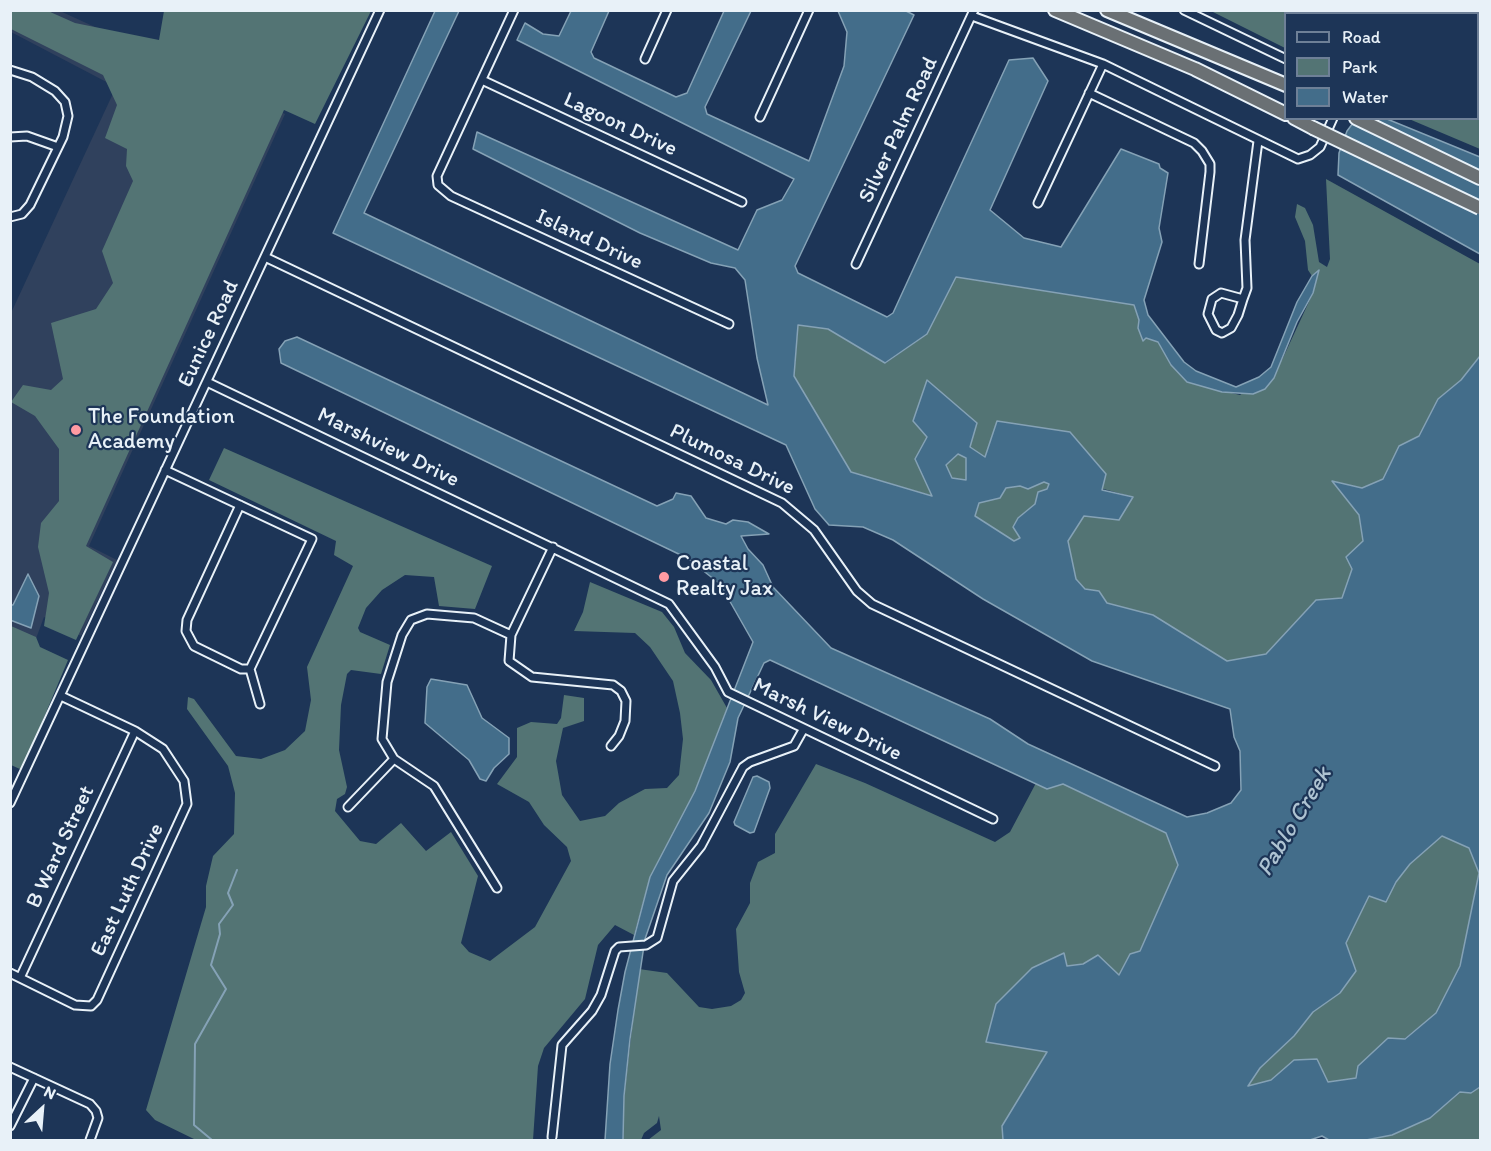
<!DOCTYPE html>
<html>
<head>
<meta charset="utf-8">
<style>
  body { margin:0 }
  #map { position:relative; width:1491px; height:1151px; overflow:hidden; background:#1d3557; font-family:Itim,sans-serif }
  canvas { display:block }
  .frame { position:absolute; inset:0; border:12px solid #e8f1f8; pointer-events:none }
  .legend { position:absolute; left:1284px; top:12px; width:195px; height:108px; box-sizing:border-box; background:#1d3557; border:2px solid #6e8097; margin:0; padding:8px 10px; list-style:none; font-size:18px; color:#e8f1f8 }
  .legend li { display:flex; align-items:center; gap:12px; height:30px }
  .legend b { width:30px; border:2px solid #6e8097 }
  .north { position:absolute; left:12px; top:1079px; width:60px; height:60px; -webkit-text-stroke:4px #1d3557; paint-order:stroke; rotate:26deg; font-size:16px; font-weight:700; line-height:24px; text-align:center; color:#e8f1f8 }
  .north::after { content:''; display:block; margin:auto; width:21px; height:27px; background:#e8f1f8; clip-path:polygon(50% 0,100% 100%,50% 72%,0 100%) }
</style>
</head>
<body>
<div id="map">
<canvas width="1491" height="1151"></canvas>
<div class="frame"></div>
<ul class="legend">
<li><b style="height:8px;background:#1d3557"></b>Road</li>
<li><b style="height:16px;background:#537474"></b>Park</li>
<li><b style="height:16px;background:#436d8a"></b>Water</li>
</ul>
<div class="north">N</div>
</div>
<script>
const c = document.querySelector('canvas').getContext('2d');
c.lineJoin = 'round';
function paint(path, color) { c.fillStyle = color; c.fill(path, 'evenodd'); }
const poly = rows => new Path2D(rows.map(r => 'M' + r).join(''));
function stroke(path, color, width, dash) { c.strokeStyle = color; c.lineWidth = width; c.lineCap = dash ? 'butt' : 'round'; c.setLineDash(dash || []); c.stroke(path); }
function write(font, color, halo, rows, align = 'center') {
  c.font = font + ' Itim,sans-serif'; c.lineWidth = 4.5; c.setLineDash([]); c.textBaseline = 'middle'; c.strokeStyle = halo; c.fillStyle = color; for (const [text, x, y, turn = 0] of rows) {
    c.save(); c.translate(x, y); c.rotate((+turn || 0) * Math.PI / 180); c.textAlign = isNaN(turn) ? turn : align; if (halo) c.strokeText(text, 0, 0); c.fillText(text, 0, 0); c.restore();
  }
}
const built = poly([
  [10,11,60,11,285,114,89,546,117,560,81,636,44,617,34,644,11,633,11,313,116,87,11,32]
]);
const green = poly([
  [1382,10,1386,13,1286,14,1285,48,1211,11],
  [10,11,48,11,75,23,159,40,164,11,371,11,315,124,284,110,86,546,113,562,76,640,44,626,49,593,38,547,41,523,59,501,59,449,35,416,11,402,23,385,51,390,63,379,51,323,96,309,113,283,102,251,133,181,126,166,127,149,105,138,117,105,103,75,11,29],
  [1478,30,1480,32,1480,149,1409,119,1478,118],
  [1326,179,1480,264,1480,356,1461,380,1438,399,1419,436,1399,446,1383,479,1362,488,1333,481,1359,515,1364,542,1342,598,1316,600,1266,654,1227,662,1153,615,1107,603,1099,591,1085,589,1076,579,1068,541,1084,515,1119,519,1133,497,986,457,970,448,927,437,933,496,851,472,794,376,798,325,828,329,886,363,927,334,955,277,1134,305,1146,338,1158,342,1171,365,1187,382,1240,395,1282,360,1313,293,1318,271,1312,276,1308,270,1305,241,1295,217,1297,204,1305,208,1313,225,1319,262,1327,267,1330,259],
  [224,448,492,566,475,609,439,606,434,577,405,575,382,590,366,608,358,628,360,632,390,645,381,674,351,670,347,674,341,705,339,750,347,787,345,794,337,799,335,811,360,841,376,844,401,823,426,851,451,832,478,876,461,943,469,952,490,961,535,927,571,861,567,847,544,825,529,802,497,784,517,757,517,728,531,722,557,724,561,718,564,695,584,698,584,721,563,728,556,761,562,795,580,821,605,816,619,803,645,789,667,788,679,775,683,739,680,713,673,681,650,647,635,633,574,631,583,612,590,582,662,612,674,627,685,653,711,680,727,708,695,791,650,877,634,935,615,925,598,945,585,999,544,1048,538,1066,533,1140,196,1140,155,1120,146,1110,206,907,206,886,213,856,234,834,235,793,228,766,187,709,188,697,194,699,236,756,261,759,285,750,305,731,311,700,307,667,353,566,334,555,336,541,209,480],
  [958,454,966,458,967,480,952,478,946,465],
  [1044,482,1049,484,1047,489,1038,492,1035,504,1018,518,1021,537,1013,541,975,516,979,503,1000,498,1006,488,1020,486,1028,489],
  [11,626,36,637,40,647,68,660,22,770,11,765],
  [816,764,865,783,995,842,1010,832,1036,783,1047,789,1063,784,1166,833,1178,865,1140,951,1130,954,1119,975,1083,964,1067,966,1064,953,1048,1052,1002,1126,1003,1140,648,1140,661,1130,659,1116,657,1123,644,1133,641,1140,623,1140,624,1096,639,969,667,973,699,1007,712,1009,731,1006,741,1000,745,993,739,972,736,929,750,903,750,883,758,862,775,853,775,834],
  [1442,836,1469,848,1479,873,1460,966,1436,1013,1356,1078,1328,1082,1294,1060,1271,1080,1248,1086,1260,1068,1294,1036,1313,1012,1340,993,1346,943,1369,896,1386,902,1396,882,1410,864],
  [1480,1087,1480,1140,1366,1140,1392,1135,1430,1118,1461,1092,1471,1093]
]);
const water = poly([
  [435,11,459,11,364,213,768,405,757,358,745,280,735,268,711,263,640,233,473,149,477,132,738,250,757,210,782,200,794,179,517,40,525,23,543,34,559,36,571,11,609,11,591,52,594,58,676,97,687,93,724,11,751,11,705,107,707,114,809,161,844,66,847,32,838,11,906,11,914,15,795,266,798,273,887,317,893,313,1009,60,1033,58,1048,81,990,210,1024,238,1061,247,1121,149,1159,164,1160,168,1168,173,1159,228,1162,242,1144,300,1148,315,1184,362,1196,371,1236,387,1259,377,1271,367,1297,302,1312,276,1319,270,1313,293,1297,322,1274,378,1265,389,1253,394,1222,392,1187,382,1171,365,1158,342,1146,338,1143,341,1138,328,1139,320,1134,305,956,277,927,334,885,363,828,329,798,325,794,376,851,472,932,496,915,459,927,437,913,421,927,380,977,423,970,447,985,457,997,421,1070,432,1106,474,1102,490,1133,497,1119,520,1084,516,1068,541,1076,579,1085,589,1099,591,1107,603,1153,615,1227,661,1266,654,1316,600,1342,598,1352,569,1346,557,1363,541,1359,515,1332,481,1362,488,1383,479,1399,446,1419,436,1438,399,1461,380,1480,356,1480,1087,1471,1093,1460,1092,1430,1118,1392,1135,1366,1140,1329,1140,1322,1136,1310,1140,1003,1140,1002,1126,1047,1052,986,1042,996,1004,1032,968,1064,953,1067,966,1083,964,1098,955,1119,975,1130,954,1140,951,1178,865,1166,833,1063,784,1047,789,770,660,764,663,738,718,730,762,709,813,667,875,645,939,630,1039,624,1096,623,1140,605,1140,610,1064,618,1010,625,972,650,877,695,791,753,642,720,584,687,558,281,363,279,349,285,341,297,337,657,506,673,499,676,493,691,496,706,518,726,524,733,520,748,522,769,534,741,536,748,549,763,565,773,587,831,648,990,719,1028,744,1187,817,1207,813,1231,803,1241,790,1240,751,1234,737,1230,709,1092,661,983,599,893,540,863,527,829,525,815,509,786,445,333,233,435,11],
  [958,454,966,458,966,480,952,478,946,465,958,454],
  [1044,482,1049,484,1047,489,1038,492,1035,504,1018,518,1013,527,1020,538,1014,541,975,516,979,503,1000,498,1006,488,1020,486,1028,489,1044,482],
  [1442,836,1469,848,1479,873,1460,966,1436,1013,1405,1039,1388,1038,1358,1066,1356,1078,1328,1082,1317,1059,1294,1060,1271,1080,1248,1086,1260,1068,1294,1036,1313,1012,1340,993,1356,971,1346,943,1369,896,1386,902,1396,882,1410,864,1442,836],
  [1356,119,1387,119,1480,157,1480,254,1338,175,1339,153,1347,131,1356,119],
  [28,574,39,596,31,628,10,620,11,605,13,605,28,574],
  [431,679,467,685,482,718,509,738,509,754,494,768,486,781,480,779,469,760,425,723,427,687,431,679],
  [757,776,769,782,770,788,754,832,750,833,735,825,734,822,753,777,757,776]
]);
const stream = poly([
  [212,1140,194,1125,195,1044,226,989,211,965,220,934,219,924,233,905,228,893,237,870]
]);
const street = poly([
  [514,10,437,176,438,185,451,196,729,324],
  [1184,10,1286,59],
  [972,16,1103,64,1298,159,1310,155,1320,147,1333,118],
  [645,59,667,10],
  [10,70,32,77,55,91,65,102,68,116,63,137,30,205,22,214,10,217],
  [482,80,742,202],
  [1089,93,1194,143,1202,151,1210,164,1210,172,1199,264],
  [760,117,809,10],
  [10,137,27,136,58,147],
  [1038,203,1103,64],
  [265,257,782,503,814,530,857,591,872,604,1215,766],
  [856,264,974,10],
  [1243,299,1221,293,1212,299,1208,314,1216,330,1222,333,1231,328,1238,315,1243,299,1247,288,1245,240,1258,141],
  [207,382,669,604,715,667,728,692,993,819],
  [165,470,312,539,250,669,260,704],
  [240,505,187,620,186,631,194,646,241,669,250,669],
  [553,547,511,635,509,661,532,677,613,685,621,691,626,701,625,721,619,736,611,746],
  [10,803,380,10],
  [348,807,394,759],
  [497,888,434,786,394,759,382,739,387,682,402,635,411,620,427,614,474,618,511,635],
  [10,973,75,1005,91,1006,97,1000,187,804,184,781,163,749,135,731,61,696],
  [20,978,135,731],
  [10,1067,90,1104,96,1111,98,1118,90,1140],
  [10,1126,34,1078],
  [552,1137,562,1045,592,1011,601,995,615,951,619,947,646,945,657,938,673,881,701,846,743,767,750,762,794,746,803,730]
]);
const highway = poly([
  [1055,10,1195,69,1286,114],
  [1107,10,1286,85],
  [1294,118,1313,128],
  [1356,118,1480,178]
]);
const highwayBridge = poly([
  [1313,128,1480,208]
]);
const markers = [
  [76,430,6,"#ff9aa2"],
  [664,577,6,"#ff9aa2"]
];
const streetNames = [
  ["Lagoon Drive",620,125,25],
  ["Silver Palm Road",899,130,-65],
  ["Island Drive",589,240,25],
  ["Eunice Road",209,334,-65],
  ["Marshview Drive",388,448,26],
  ["Plumosa Drive",732,460,26],
  ["Marsh View Drive",827,720,26],
  ["B Ward Street",61,847,-65],
  ["East Luth Drive",128,890,-65]
];
const poiNames = [
  ["The Foundation",88,417],
  ["Academy",88,442],
  ["Coastal",676,564],
  ["Realty Jax",676,589]
];
const waterNames = [
  ["Pablo Creek",1295,822,-59]
];
paint(built, '#30415d');
paint(green, '#537474');
paint(water, '#436d8a');
stroke(water, '#85a2b6', 1.5);
stroke(stream, '#85a2b6', 2);
stroke(street, '#e8f1f8', 11);
stroke(highway, '#e8f1f8', 16);
stroke(street, '#1d3557', 7);
stroke(highway, '#6a7074', 12);
stroke(highwayBridge, '#e8f1f8', 16, []);
stroke(highwayBridge, '#6a7074', 12);
for (const [x, y, r, color] of markers) { const dot = new Path2D(); dot.arc(x, y, r, 0, 2 * Math.PI); c.fillStyle = color; c.fill(dot); stroke(dot, '#1d3557', 2); }
write('22px', '#e8f1f8', '#1d3557', streetNames);
write('22px', '#e8f1f8', '#1d3557', poiNames, 'left');
write('italic 24px', '#aec3d2', '#1d3557', waterNames);
</script>
</body>
</html>
